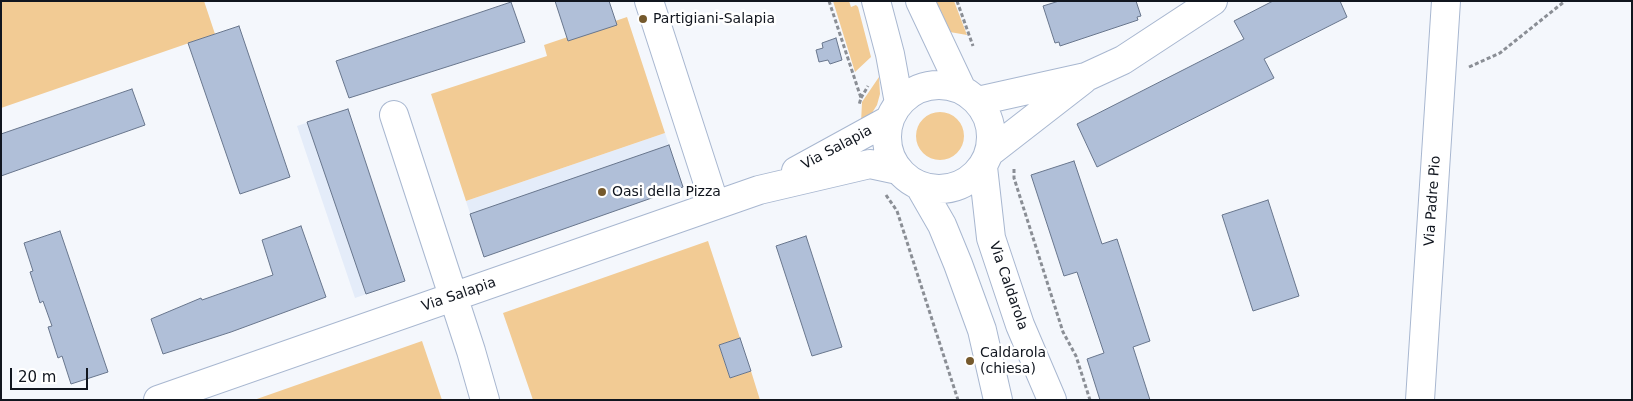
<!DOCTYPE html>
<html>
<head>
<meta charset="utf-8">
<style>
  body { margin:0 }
  #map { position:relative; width:1633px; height:401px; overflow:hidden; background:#f4f7fc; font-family:"DejaVu Sans",sans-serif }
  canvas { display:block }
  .frame { position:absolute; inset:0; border:2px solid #11161f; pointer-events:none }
  .scale { position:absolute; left:10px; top:368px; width:78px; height:22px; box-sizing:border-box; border:2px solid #11161f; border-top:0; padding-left:6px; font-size:15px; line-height:18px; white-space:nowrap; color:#11161f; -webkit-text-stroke:4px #fff; paint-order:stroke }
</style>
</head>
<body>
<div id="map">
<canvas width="1633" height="401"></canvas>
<div class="frame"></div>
<div class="scale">20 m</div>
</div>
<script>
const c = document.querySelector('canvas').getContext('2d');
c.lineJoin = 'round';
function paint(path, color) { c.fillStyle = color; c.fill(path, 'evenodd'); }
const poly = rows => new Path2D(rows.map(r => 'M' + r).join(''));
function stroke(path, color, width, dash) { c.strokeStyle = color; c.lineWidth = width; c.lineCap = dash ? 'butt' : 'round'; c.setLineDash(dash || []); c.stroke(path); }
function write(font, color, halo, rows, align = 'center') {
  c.font = font + ' "DejaVu Sans",sans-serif'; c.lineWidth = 5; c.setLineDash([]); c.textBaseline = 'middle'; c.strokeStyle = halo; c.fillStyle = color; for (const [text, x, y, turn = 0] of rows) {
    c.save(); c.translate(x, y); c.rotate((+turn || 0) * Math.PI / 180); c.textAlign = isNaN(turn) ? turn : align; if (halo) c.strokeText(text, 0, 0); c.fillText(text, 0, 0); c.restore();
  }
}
const built = poly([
  [348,109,405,281,355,298,297,126],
  [665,133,683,187,484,257,466,201]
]);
const green = poly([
  [1,1,204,1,215,34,1,108],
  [833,1,849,1,851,7,856,5,858,7,871,57,855,72],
  [932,1,954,1,967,35,944,31],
  [627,17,665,133,466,201,431,94,547,56,544,45],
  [879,77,880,94,877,105,870,116,861,123,862,102],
  '916 136a24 24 0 1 1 48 0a24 24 0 1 1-48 0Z',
  [708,241,740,338,719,345,730,378,751,371,760,400,533,400,503,313],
  [422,341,442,400,254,400]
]);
const building = poly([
  [555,1,609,1,617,25,568,41,555,1],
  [1059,1,1136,1,1141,16,1137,17,1138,20,1060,46,1059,42,1055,43,1043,6,1059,1],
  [1273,1,1340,1,1347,17,1264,59,1274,78,1097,167,1077,124,1244,39,1234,21,1273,1],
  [511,2,525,42,349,98,336,61,511,2],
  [239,26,290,177,240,194,188,43,239,26],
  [836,38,842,60,830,64,828,60,819,62,816,50,823,48,822,43,836,38],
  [132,89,145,125,1,176,1,134,132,89],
  [348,109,405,281,366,294,307,122,348,109],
  [669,145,683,187,484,257,470,214,669,145],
  [1074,161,1102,244,1117,239,1150,341,1133,347,1150,400,1100,400,1087,359,1104,353,1077,272,1064,276,1031,175,1074,161],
  [1268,200,1299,296,1253,311,1222,215,1268,200],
  [301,226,326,297,231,332,163,354,151,319,201,298,202,300,273,275,262,240,301,226],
  [60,231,108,372,71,384,62,356,58,358,48,327,52,326,43,301,40,303,30,272,33,271,24,243,60,231],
  [806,236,842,347,812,356,776,246,806,236],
  [740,338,751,371,730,378,719,345,740,338]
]);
const path = poly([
  [829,1,861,98,859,105],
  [957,1,973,46],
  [1469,67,1500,53,1565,1],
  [861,98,868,86],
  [1014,169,1014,178,1063,332,1076,356,1090,400],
  [886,195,897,211,958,400]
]);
const minor = poly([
  [649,1,715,205],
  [876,1,890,54,899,103],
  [920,1,962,90],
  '887 137a52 52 0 1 1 104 0a52 52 0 1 1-104 0Z',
  [978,101,1086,77,1123,60,1213,1],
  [394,115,471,351,485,400],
  [989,153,1083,80],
  [983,167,991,238,1020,325,1052,400],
  [796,171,889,120],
  [919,185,942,225,958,264,982,330,998,400],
  [158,400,759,190,870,164,898,170],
  [1420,400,1446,1]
]);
const markers = [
  [643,19,5,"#75592c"],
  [602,192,5,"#75592c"],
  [970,361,5,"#75592c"]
];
const poiNames = [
  ["Partigiani-Salapia",653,19],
  ["Oasi della Pizza",612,192],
  ["Caldarola",980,353],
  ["(chiesa)",980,369]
];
const streetNames = [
  ["Via Salapia",837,148,-28],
  ["Via Padre Pio",1433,201,-86],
  ["Via Caldarola",1008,286,71],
  ["Via Salapia",459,295,-19]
];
paint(built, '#e4ecf9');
paint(green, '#f2cb94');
paint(building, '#b0bfd8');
stroke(building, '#68768d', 1);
stroke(minor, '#a8b7d0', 30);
stroke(path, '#8a8e95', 3, [4, 2.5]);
stroke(minor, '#fff', 28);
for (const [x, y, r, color] of markers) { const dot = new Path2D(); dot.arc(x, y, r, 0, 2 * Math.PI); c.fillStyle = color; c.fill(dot); stroke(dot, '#fff', 2); }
write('14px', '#11161f', '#fff', poiNames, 'left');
write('14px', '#11161f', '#fff', streetNames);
</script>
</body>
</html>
